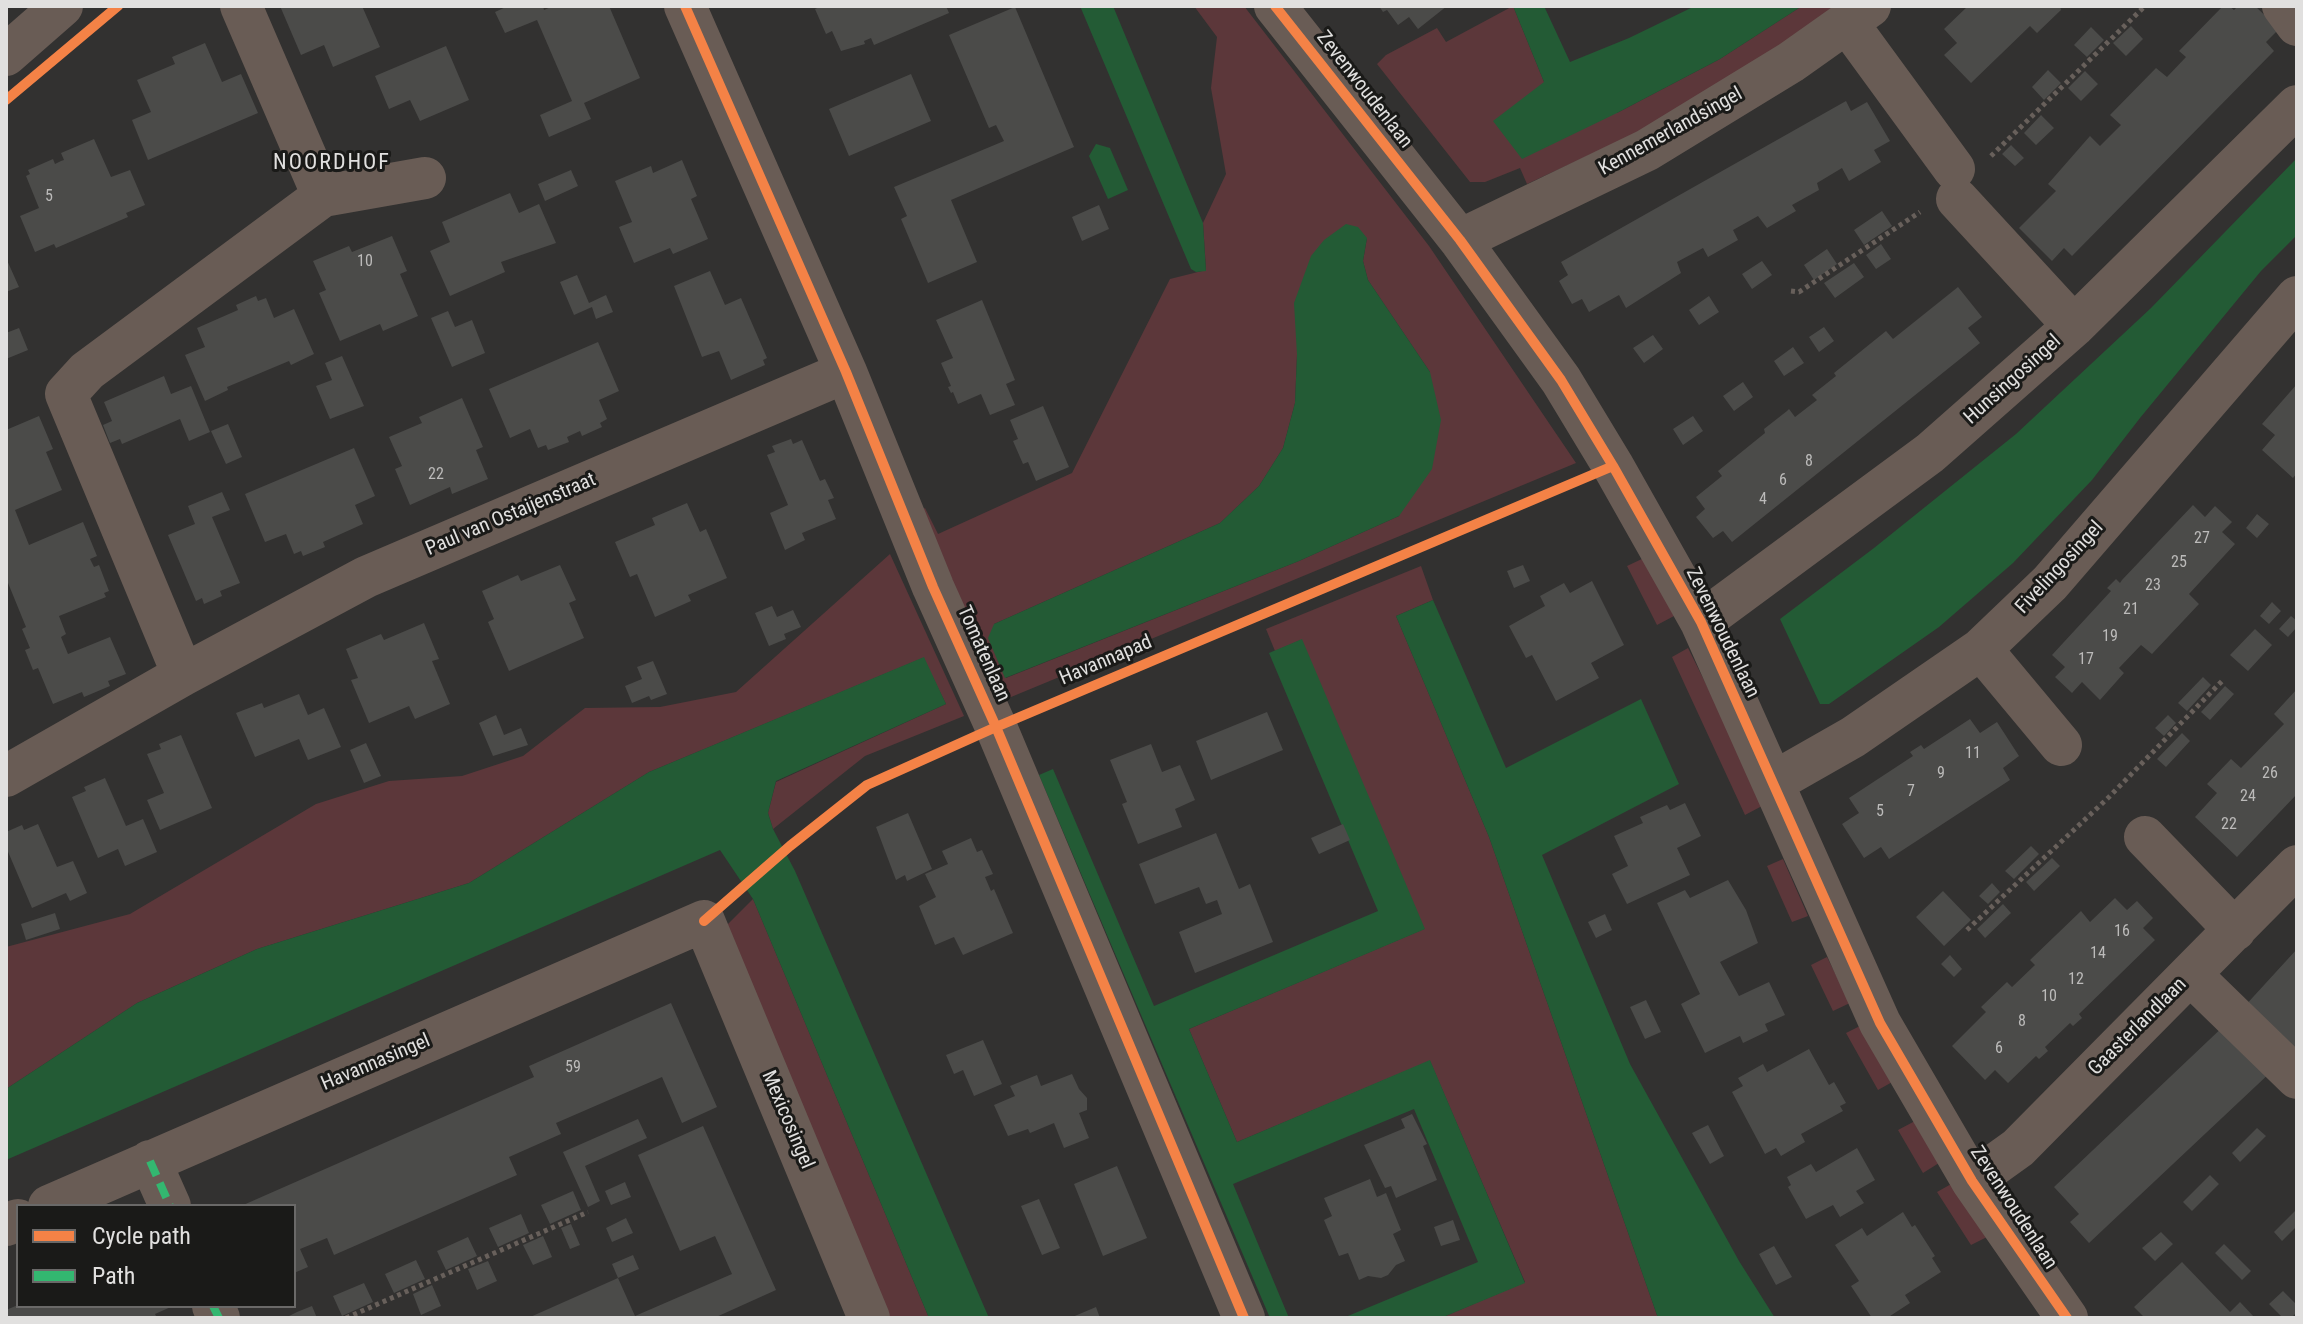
<!DOCTYPE html>
<html>
<head>
<meta charset="utf-8">
<style>
  body { margin:0 }
  #map { position:relative; width:2303px; height:1324px; overflow:hidden; background:#323130; font-family:"Roboto Condensed",sans-serif }
  canvas { display:block }
  .frame { position:absolute; inset:0; border:8px solid #e1e0df; pointer-events:none }
  .legend { position:absolute; left:16px; top:1204px; width:280px; height:104px; box-sizing:border-box; background:#1a1a18; border:2px solid #6a6968; margin:0; padding:10px 14px; list-style:none; font-size:24px; color:#e1e0df }
  .legend li { display:flex; align-items:center; gap:16px; height:40px }
  .legend b { width:40px; border:2px solid #6a6968 }
</style>
</head>
<body>
<div id="map">
<canvas width="2303" height="1324"></canvas>
<div class="frame"></div>
<ul class="legend">
<li><b style="height:10px;background:#f48246"></b>Cycle path</li>
<li><b style="height:10px;background:#33b770"></b>Path</li>
</ul>
</div>
<script>
const c = document.querySelector('canvas').getContext('2d');
c.lineJoin = 'round';
function paint(path, color) { c.fillStyle = color; c.fill(path, 'evenodd'); }
const poly = rows => new Path2D(rows.map(r => 'M' + r).join(''));
function stroke(path, color, width, dash) { c.strokeStyle = color; c.lineWidth = width; c.lineCap = dash ? 'butt' : 'round'; c.setLineDash(dash || []); c.stroke(path); }
function write(font, color, halo, rows, align = 'center') {
  c.font = font + ' "Roboto Condensed",sans-serif'; c.lineWidth = 6; c.setLineDash([]); c.textBaseline = 'middle'; c.strokeStyle = halo; c.fillStyle = color; for (const [text, x, y, turn = 0] of rows) {
    c.save(); c.translate(x, y); c.rotate((+turn || 0) * Math.PI / 180); c.textAlign = isNaN(turn) ? turn : align; if (halo) c.strokeText(text, 0, 0); c.fillText(text, 0, 0); c.restore();
  }
}
const green = poly([
  [1194,6,1244,6,1429,246,1576,463,999,702,916,513,925,508,938,534,1072,473,1170,279,1206,270,1203,223,1226,174,1211,88,1217,37],
  [1367,238,1363,261,1368,280,1430,372,1399,516,1299,561,1006,678,994,624,1220,523,1259,486,1283,448,1295,403,1297,355],
  [1513,6,1544,82,1617,113,1720,59,1802,6,1844,6,1680,113,1527,184,1520,168,1485,182,1470,182,1377,64,1386,55,1437,28,1446,42],
  [890,554,964,716,865,756,773,829,768,813,776,782,946,704,923,658,649,772,469,883,257,949,137,1003,6,1089,6,947,130,914,316,804,389,781,462,776,523,756,585,708,660,707,736,692],
  [1644,558,1674,616,1657,625,1627,566],
  [1421,566,1433,600,1396,616,1489,837,1658,1318,1441,1318,1525,1282,1430,1061,1237,1142,1189,1029,1424,929,1301,640,1275,651,1266,629],
  [1688,648,1727,726,1762,806,1745,815,1672,657],
  [1783,859,1808,916,1792,922,1767,866],
  [753,899,929,1318,890,1318,725,927],
  [1827,957,1850,1003,1833,1011,1811,965],
  [1862,1025,1894,1081,1878,1090,1846,1033],
  [1915,1121,1939,1163,1923,1173,1898,1130],
  [1953,1183,1987,1237,1971,1245,1937,1192]
]);
const water = poly([
  [1080,6,1113,6,1203,223,1206,271,1196,272,1191,269],
  [1513,6,1544,6,1570,62,1629,38,1695,6,1802,6,1720,59,1617,113,1522,159,1493,121,1544,82],
  [1096,144,1110,148,1128,190,1108,199,1089,156],
  [2297,158,2297,235,2261,271,2140,418,2092,480,2013,563,1939,627,1829,704,1820,704,1780,619,1874,548,2016,434,2151,308],
  [1346,224,1358,227,1367,238,1363,261,1368,280,1430,372,1441,420,1432,469,1399,516,1299,561,1005,678,988,638,994,624,1220,523,1259,486,1283,448,1295,403,1297,355,1294,303,1311,256,1324,240],
  [1433,600,1506,768,1641,699,1679,784,1542,855,1630,1064,1739,1261,1775,1318,1658,1318,1489,837,1396,616],
  [1302,639,1425,929,1189,1029,1237,1142,1430,1060,1525,1283,1441,1318,1343,1318,1478,1262,1414,1109,1233,1184,1289,1318,1270,1318,1039,775,1053,769,1154,1006,1378,911,1269,653],
  [924,657,946,704,776,781,768,813,773,829,795,871,989,1318,929,1318,753,899,720,850,6,1160,6,1089,137,1003,257,949,469,883,649,772]
]);
const building = poly([
  [280,6,362,6,380,47,333,67,324,45,301,55],
  [508,6,543,6,544,10,553,6,609,6,640,78,584,103,591,119,549,137,540,115,572,101,537,20,505,33,495,12],
  [822,6,946,6,949,13,874,45,871,38,864,41,865,44,841,51,832,31,826,34,815,9],
  [1379,6,1447,6,1418,29,1409,17,1398,25,1387,10,1383,12],
  [1968,6,2060,6,2061,10,2037,33,2030,26,1971,83,1944,55,1957,43,1944,29],
  [2223,6,2229,6,2234,10,2238,6,2255,6,2279,29,2266,42,2274,51,2072,256,2064,248,2052,261,2019,228,2056,191,2048,184,2090,136,2100,146,2121,125,2110,115,2156,68,2167,77,2186,57,2179,51],
  [1015,7,1074,147,951,200,977,262,928,283,901,219,907,216,894,187,1004,141,996,125,989,128,949,35],
  [2131,26,2143,39,2126,56,2113,43],
  [2091,27,2104,40,2087,57,2074,45],
  [205,43,222,82,241,74,258,113,148,160,132,120,151,112,137,80,175,64,172,57],
  [446,46,469,100,420,121,410,100,389,109,375,76],
  [2048,70,2061,83,2044,100,2032,87],
  [2085,71,2098,84,2081,101,2068,88],
  [911,74,931,121,849,156,829,109],
  [1846,101,1851,111,1867,102,1890,141,1874,150,1881,162,1849,181,1842,168,1817,183,1819,190,1792,205,1796,211,1767,228,1758,216,1733,230,1738,240,1708,257,1703,248,1677,262,1681,273,1626,308,1619,295,1589,312,1582,299,1572,304,1559,281,1568,275,1561,262],
  [2041,115,2054,128,2036,145,2024,133],
  [94,139,111,177,130,170,145,205,126,213,128,217,56,248,54,244,35,252,20,216,39,208,26,176,30,174,28,170,53,159,55,164,61,161,64,160,61,153],
  [2011,145,2024,158,2015,166,2002,154],
  [682,160,697,196,691,199,708,239,673,254,670,248,634,263,619,227,632,222,615,181,651,166,653,173],
  [571,170,578,186,545,201,538,184],
  [510,193,519,213,539,204,556,243,501,262,505,272,450,296,430,251,450,242,442,222],
  [1099,205,1109,229,1082,241,1072,217],
  [1882,211,1892,226,1864,245,1854,230],
  [392,236,407,271,400,274,418,316,383,331,380,324,340,341,319,293,326,290,313,261,349,246,352,252],
  [1881,244,1891,259,1876,269,1866,255],
  [1827,249,1837,264,1814,280,1804,265],
  [6,258,19,287,6,292],
  [1762,261,1772,275,1752,289,1742,274],
  [1854,263,1864,277,1835,298,1824,283],
  [710,271,725,305,741,298,767,358,763,360,765,365,731,380,719,351,702,357,674,286],
  [577,275,589,303,606,295,613,312,596,319,592,307,574,315,560,282],
  [1958,287,1982,317,1968,328,1980,343,1732,542,1723,531,1713,538,1696,517,1705,509,1696,497,1722,476,1718,471,1765,433,1764,429,1787,411,1789,409,1795,417,1817,400,1812,395,1836,376,1834,373,1886,331,1893,339],
  [256,296,258,301,266,298,274,318,294,309,314,354,291,365,289,361,227,387,228,390,205,401,185,355,205,347,197,328,238,310,236,305],
  [1709,296,1719,312,1699,325,1689,310],
  [982,300,1015,380,1006,384,1015,405,990,415,981,394,958,404,953,392,951,393,948,387,951,386,941,363,953,358,936,320],
  [448,311,455,327,472,320,485,353,452,367,431,318],
  [1824,327,1834,341,1819,352,1809,337],
  [19,328,28,350,6,359,6,333],
  [1653,335,1663,349,1644,363,1633,348],
  [598,342,619,391,599,400,607,419,600,423,602,427,582,436,580,431,567,437,569,442,548,450,546,445,538,448,530,429,510,438,489,389],
  [1793,347,1804,363,1784,376,1774,361],
  [342,356,364,406,330,419,316,386,332,380,325,363],
  [164,376,171,394,191,386,210,432,189,441,180,419,122,444,120,439,110,443,103,425,112,421,104,402],
  [1743,382,1753,397,1734,411,1723,396],
  [2297,384,2297,473,2293,478,2262,450,2275,435,2262,424],
  [462,398,483,447,476,450,488,479,452,494,450,487,410,505,395,469,402,466,389,437,422,423,419,417],
  [1043,406,1069,467,1036,481,1028,462,1023,464,1013,441,1018,439,1010,420],
  [39,416,53,449,46,452,62,490,15,510,29,545,83,522,97,556,90,559,94,567,99,565,109,591,104,593,106,597,59,616,66,634,61,637,68,654,110,637,126,674,108,681,110,686,84,697,82,692,53,704,38,668,33,670,25,650,30,648,22,629,26,627,6,578,6,430],
  [1693,416,1703,431,1683,445,1673,429],
  [228,424,242,457,226,464,211,431],
  [791,439,793,444,802,440,820,481,825,479,834,498,828,500,836,519,802,533,805,540,785,550,770,513,788,505,767,455,775,452,772,446],
  [354,448,375,496,355,505,363,524,323,542,325,547,303,556,301,551,294,554,286,534,265,542,245,494],
  [222,492,230,510,212,517,240,583,220,591,222,596,204,604,202,598,196,601,168,535,195,524,188,506],
  [687,503,700,532,706,529,727,578,688,595,691,601,655,617,637,574,630,577,615,542,655,525,652,518],
  [2193,505,2205,517,2215,506,2232,522,2222,532,2235,544,2189,594,2199,604,2152,654,2141,645,2119,668,2124,673,2100,700,2082,682,2072,693,2055,677,2065,667,2052,655,2111,591,2107,588,2116,579,2120,583,2122,580],
  [2257,514,2269,524,2257,538,2246,528],
  [560,565,576,600,569,603,584,638,509,671,488,622,494,619,482,591,518,575,521,581],
  [1523,565,1530,581,1514,588,1507,571],
  [1592,581,1624,645,1591,663,1599,678,1556,701,1532,655,1526,658,1509,626,1545,606,1540,596,1564,583,1570,593],
  [2272,602,2281,611,2269,624,2260,616],
  [772,606,777,617,793,610,801,627,784,634,786,639,769,646,755,613],
  [2291,616,2297,621,2297,627,2288,637,2279,629],
  [424,623,439,659,432,661,450,704,415,719,409,706,369,723,351,680,358,678,346,649,381,634,384,640],
  [2255,629,2272,645,2248,671,2230,655],
  [653,661,667,694,651,700,649,696,632,703,625,686,642,679,637,667],
  [2203,677,2211,685,2187,711,2178,703],
  [2225,686,2234,694,2210,720,2201,712],
  [2297,689,2297,794,2237,857,2195,817,2217,793,2207,784,2231,759,2241,768,2284,724,2274,714],
  [299,694,308,715,324,708,341,747,308,760,299,739,255,757,236,713,262,703,264,708],
  [1267,712,1283,750,1211,780,1196,741],
  [496,715,504,735,521,728,528,745,493,756,479,723],
  [2168,715,2176,723,2164,736,2155,728],
  [1970,719,1980,733,1997,722,2019,756,2003,768,2010,780,1889,859,1881,847,1864,858,1842,824,1859,813,1849,798,1913,756,1910,752,1921,745,1924,749],
  [2182,733,2190,741,2166,767,2157,759],
  [181,735,212,808,160,830,147,800,164,793,147,754,161,749,159,744],
  [366,743,381,776,364,783,350,750],
  [1151,744,1162,772,1180,765,1195,800,1175,809,1182,827,1138,844,1122,804,1127,802,1110,760],
  [105,778,126,826,143,819,157,852,125,866,118,849,98,858,72,797,86,791,84,787],
  [1685,803,1701,836,1677,848,1690,875,1627,904,1612,874,1628,866,1614,836,1643,823,1640,817,1667,805,1670,810],
  [908,813,932,869,907,881,905,875,896,880,876,827],
  [38,824,57,867,73,861,87,893,70,901,66,893,32,908,6,847,6,832,22,825,24,830],
  [1343,824,1350,840,1319,854,1311,838],
  [1216,833,1239,889,1250,884,1273,942,1195,973,1179,932,1222,914,1217,900,1206,904,1199,887,1155,904,1139,864],
  [971,838,977,852,982,850,993,874,985,877,991,891,994,889,1013,933,963,955,954,937,935,945,919,906,936,897,925,874,948,864,942,851],
  [2031,846,2039,854,2014,879,2005,871],
  [2052,858,2060,866,2034,891,2026,882],
  [1728,880,1746,910,1758,943,1720,962,1739,996,1769,982,1785,1015,1765,1024,1768,1031,1743,1043,1740,1036,1705,1053,1681,1004,1700,994,1657,903,1685,890,1690,898],
  [1992,883,2000,892,1988,904,1979,896],
  [1943,891,1971,920,1944,946,1916,917],
  [2115,898,2127,910,2137,901,2153,918,2143,928,2155,940,2079,1014,2082,1018,2073,1026,2070,1023,2045,1047,2048,1051,2039,1059,2036,1056,2008,1083,1995,1070,1985,1080,1952,1046,1986,1012,1981,1007,2007,982,2012,987,2035,965,2030,960,2081,911,2090,922],
  [2003,904,2011,913,1985,938,1977,929],
  [55,913,60,929,26,940,21,924],
  [1605,914,1612,930,1596,938,1588,922],
  [2297,949,2297,1046,2290,1053,2243,1008],
  [1950,955,1962,969,1954,977,1941,964],
  [1646,1000,1661,1032,1645,1039,1630,1007],
  [671,1003,717,1107,682,1123,662,1077,556,1123,561,1134,509,1157,517,1175,334,1255,327,1238,300,1249,308,1267,294,1273,294,1206,241,1206,534,1077,529,1066],
  [2228,1022,2273,1070,2089,1243,2070,1222,2079,1214,2054,1187],
  [983,1040,1002,1084,974,1096,963,1070,954,1074,946,1055],
  [1809,1049,1829,1085,1834,1082,1846,1103,1840,1106,1843,1111,1801,1134,1805,1142,1781,1156,1776,1148,1765,1154,1732,1092,1743,1086,1738,1078,1763,1064,1767,1072],
  [1072,1074,1079,1089,1087,1098,1087,1110,1079,1113,1089,1138,1064,1148,1054,1123,1030,1133,1028,1129,1008,1136,994,1105,1015,1096,1010,1086,1037,1075,1041,1086],
  [1412,1114,1427,1144,1423,1146,1437,1180,1396,1198,1391,1186,1385,1188,1364,1145,1405,1128,1401,1119],
  [638,1119,647,1138,585,1166,600,1201,588,1207,563,1152],
  [1708,1125,1724,1156,1710,1164,1692,1133],
  [703,1126,776,1290,714,1318,528,1318,618,1278,635,1316,732,1274,715,1236,680,1251,638,1155],
  [2257,1128,2266,1136,2240,1162,2232,1153],
  [1857,1148,1875,1180,1856,1191,1864,1203,1840,1217,1833,1205,1806,1219,1788,1187,1791,1185,1787,1177,1811,1164,1816,1172],
  [1117,1166,1147,1238,1103,1256,1074,1184],
  [2210,1175,2219,1184,2192,1211,2183,1202],
  [1370,1179,1377,1197,1386,1193,1401,1230,1393,1234,1405,1261,1396,1265,1388,1275,1381,1278,1368,1276,1359,1280,1348,1253,1339,1256,1324,1220,1332,1216,1324,1198],
  [625,1182,631,1197,611,1205,605,1191],
  [573,1191,581,1210,550,1224,541,1205],
  [1039,1199,1060,1248,1042,1255,1021,1206],
  [2297,1209,2297,1226,2282,1241,2274,1232],
  [1903,1212,1912,1227,1915,1225,1935,1256,1932,1258,1941,1272,1905,1295,1910,1303,1887,1318,1872,1318,1851,1286,1859,1281,1835,1245,1862,1228,1867,1236],
  [521,1214,529,1233,498,1247,489,1228],
  [626,1218,633,1233,612,1242,606,1228],
  [1453,1220,1460,1240,1441,1246,1434,1227],
  [571,1224,580,1245,570,1249,561,1228],
  [2161,1232,2173,1244,2155,1261,2142,1248],
  [543,1236,552,1257,533,1265,523,1245],
  [468,1237,477,1256,446,1270,437,1251],
  [2224,1244,2251,1271,2242,1280,2215,1253],
  [1774,1246,1792,1277,1776,1285,1759,1254],
  [633,1255,639,1269,618,1278,612,1264],
  [416,1260,425,1279,394,1293,385,1274],
  [488,1261,497,1281,477,1290,468,1269],
  [2182,1262,2230,1312,2240,1302,2255,1318,2145,1318,2134,1307],
  [364,1283,373,1302,342,1316,333,1296],
  [432,1285,441,1306,421,1315,413,1294],
  [2283,1291,2297,1305,2297,1312,2291,1318,2283,1318,2269,1304],
  [18,1305,18,1306,173,1306,155,1314,157,1318,6,1318,6,1310],
  [312,1306,317,1318,285,1318,297,1312],
  [1096,1307,1100,1318,1070,1318]
]);
const path = poly([
  [1991,156,2145,6],
  [1791,291,1799,292,1920,212],
  [1967,930,2109,797,2224,679],
  [346,1318,588,1212]
]);
const minor = poly([
  [241,6,323,196],
  [685,6,846,372,933,587,996,727,1244,1318],
  [1275,6,1460,240,1561,380,1613,466,1701,622,1880,1023,1972,1181,2067,1318],
  [2283,6,2297,25],
  [1848,24,1954,169],
  [6,55,62,6],
  [1957,199,2074,326],
  [1460,240,1647,150,1791,62,1870,6],
  [1701,622,1930,453,2074,326,2297,106],
  [1981,649,2061,745],
  [183,675,66,394,87,371,323,196,425,178],
  [6,776,183,675,366,577,846,372],
  [1774,782,1853,737,1981,649,2050,583,2297,297],
  [2145,837,2235,930],
  [2191,975,2297,1078],
  [150,1161,170,1206],
  [1972,1181,2018,1148,2297,866],
  [49,1206,704,921,869,1318],
  [6,1225,18,1220],
  [213,1306,219,1318]
]);
const quiet = poly([
  [150,1161,170,1206],
  [213,1306,219,1318]
]);
const cycleway = poly([
  [685,6,846,372,933,587,996,727,1244,1318],
  [1275,6,1460,240,1561,380,1613,466,1701,622,1880,1023,1972,1181,2067,1318],
  [6,100,118,6],
  [704,921,790,846,867,785,996,727,1613,466]
]);
const numberNames = [
  ["5",49,197],
  ["10",365,262],
  ["8",1809,462],
  ["22",436,475],
  ["6",1783,481],
  ["4",1763,500],
  ["27",2202,539],
  ["25",2179,563],
  ["23",2153,586],
  ["21",2131,610],
  ["19",2110,637],
  ["17",2086,660],
  ["11",1973,754],
  ["9",1941,774],
  ["26",2270,774],
  ["7",1911,792],
  ["24",2248,797],
  ["5",1880,812],
  ["22",2229,825],
  ["16",2122,932],
  ["14",2098,954],
  ["12",2076,980],
  ["10",2049,997],
  ["8",2022,1022],
  ["6",1999,1049],
  ["59",573,1068]
];
const streetNames = [
  ["Zevenwoudenlaan",1364,90,52],
  ["Kennemerlandsingel",1671,132,-29],
  ["Hunsingosingel",2013,380,-42],
  ["Paul van Ostaijenstraat",511,515,-23],
  ["Fivelingosingel",2060,568,-47],
  ["Zevenwoudenlaan",1722,633,64],
  ["Tomatenlaan",983,654,66],
  ["Havannapad",1106,661,-23],
  ["Gaasterlandlaan",2138,1027,-45],
  ["Havannasingel",376,1063,-23],
  ["Mexicosingel",787,1120,67],
  ["Zevenwoudenlaan",2013,1208,57]
];
const neighbourhoodNames = [
  ["NOORDHOF",332,163]
];
paint(green, '#5c373a');
paint(water, '#235b35');
paint(building, '#4b4b49');
stroke(path, '#68605b', 5, [4, 4]);
stroke(minor, '#695c55', 42);
stroke(quiet, '#33b770', 8, [16, 8]);
stroke(cycleway, '#f48246', 10);
write('16px', '#bcbbba', null, numberNames);
write('20px', '#e1e0df', '#1a1a18', streetNames);
c.letterSpacing = '2px';
write('22px', '#e1e0df', '#1a1a18', neighbourhoodNames);
c.letterSpacing = '0px';
</script>
</body>
</html>
